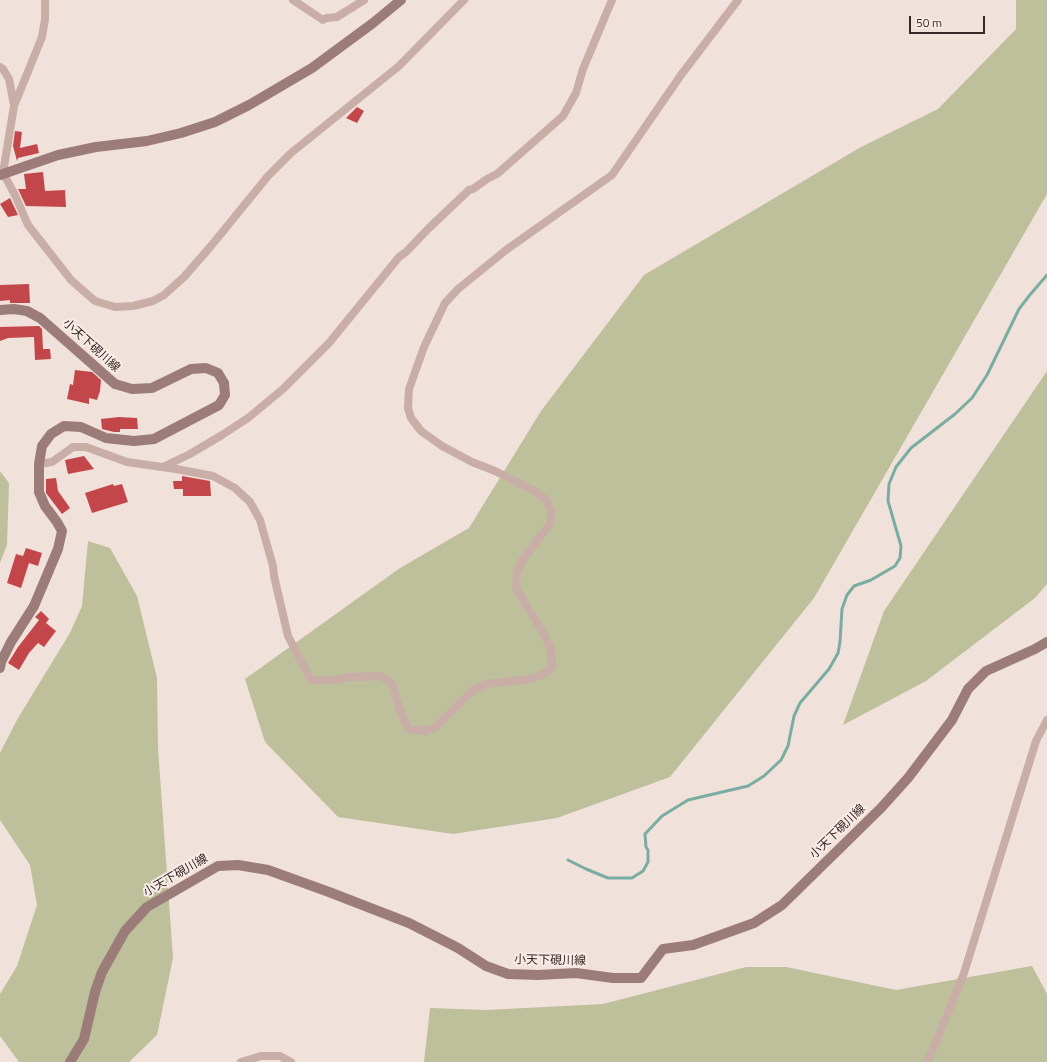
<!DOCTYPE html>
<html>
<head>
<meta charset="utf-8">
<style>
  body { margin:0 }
  #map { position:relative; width:1047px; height:1062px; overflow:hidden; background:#f1e1db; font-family:"Titillium Web",sans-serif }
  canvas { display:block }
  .scale { position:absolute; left:909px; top:16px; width:76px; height:18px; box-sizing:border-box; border:2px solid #352827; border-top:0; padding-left:5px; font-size:12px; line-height:14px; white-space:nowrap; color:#352827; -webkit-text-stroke:3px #f9ece7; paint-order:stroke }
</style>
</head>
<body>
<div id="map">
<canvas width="1047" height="1062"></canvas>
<div class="scale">50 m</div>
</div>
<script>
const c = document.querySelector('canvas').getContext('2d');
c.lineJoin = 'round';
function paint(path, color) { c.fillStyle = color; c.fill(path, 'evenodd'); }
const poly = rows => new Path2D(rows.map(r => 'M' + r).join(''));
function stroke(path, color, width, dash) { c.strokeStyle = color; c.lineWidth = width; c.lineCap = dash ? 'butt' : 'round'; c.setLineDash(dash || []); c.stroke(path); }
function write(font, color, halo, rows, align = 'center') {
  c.font = font + ' "Titillium Web","Noto Sans JP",sans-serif'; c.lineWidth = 4; c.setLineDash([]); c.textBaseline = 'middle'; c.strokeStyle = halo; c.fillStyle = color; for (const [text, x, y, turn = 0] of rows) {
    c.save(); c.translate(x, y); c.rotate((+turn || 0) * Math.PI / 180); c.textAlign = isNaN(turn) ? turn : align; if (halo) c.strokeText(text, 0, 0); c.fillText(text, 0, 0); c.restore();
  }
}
const green = poly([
  [1016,0,1047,0,1047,194,814,598,670,777,557,818,453,834,338,817,265,742,245,679,400,568,469,528,541,411,644,275,861,147,938,109,1016,29],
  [1047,371,1047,584,1035,598,926,681,843,725,884,611],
  [0,471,9,483,7,545,0,563],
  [88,541,110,548,137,596,157,678,158,748,173,958,157,1035,129,1062,19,1062,0,1036,0,994,17,966,37,905,30,865,0,820,0,753,18,718,70,633,82,606],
  [1032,966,1047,994,1047,1062,424,1062,430,1008,486,1010,603,1004,746,967,786,967,896,990]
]);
const stream = poly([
  [568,860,586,869,608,878,632,878,643,871,648,862,648,850,646,847,645,834,662,816,688,800,748,786,764,776,781,760,788,746,794,716,800,703,829,669,838,653,840,642,842,609,847,595,854,586,871,580,895,566,900,558,901,546,888,501,889,484,896,467,911,448,955,414,972,398,987,375,1019,309,1029,296,1047,275]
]);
const building = poly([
  [357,107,364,111,357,123,346,118],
  [15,131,22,132,20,148,37,144,39,153,18,158,17,161,13,146],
  [43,172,45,191,65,190,66,207,26,206,18,189,26,189,24,174],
  [10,198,18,215,8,217,0,204],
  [29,284,30,303,10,303,10,300,0,301,0,285],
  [39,326,42,329,43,349,50,349,51,359,35,360,34,337,8,338,0,341,0,327],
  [75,370,92,372,101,380,100,391,97,400,89,398,89,404,67,399,70,384,73,385],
  [119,417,137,418,138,429,120,429,120,432,114,432,102,429,101,419],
  [84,456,94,469,68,474,65,460],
  [182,476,210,481,211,496,183,496,183,489,174,489,173,481,182,481],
  [56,478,58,491,70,508,62,514,46,493,46,479],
  [113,484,114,486,122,484,128,502,92,513,85,493],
  [26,548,42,553,38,566,29,563,21,588,7,583,16,554,23,556],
  [41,611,49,619,46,623,56,631,44,647,38,643,29,653,19,670,8,663,18,647,39,620,35,617]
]);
const street = poly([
  [45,0,45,19,42,37,14,106,3,173,15,195,28,225,71,280,95,301,115,307,133,306,153,301,164,295,184,277,211,246,268,176,291,153,399,66,464,0],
  [293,0,323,20,326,18,337,17,364,0],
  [0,67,3,69,9,79,14,105],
  [39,464,52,462,73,447,86,447,127,462,176,469,213,476,235,488,250,502,260,520,273,566,274,576,288,636,311,680,336,680,350,677,381,676,392,683,400,711,409,730,423,730,425,732,427,730,436,727,473,690,486,684,530,679,542,675,552,667,551,650,544,634,516,588,517,572,522,561,550,524,551,511,545,499,531,489,495,471,472,462,442,446,421,431,411,418,408,408,409,389,424,347,445,303,458,289,506,250,612,175,681,75,738,0],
  [163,467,190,454,222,435,248,418,283,389,329,343,399,257,406,252,429,228,469,190,473,189,487,179,497,174,563,116,576,93,583,69,612,0],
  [241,1062,261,1056,280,1056,291,1062],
  [927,1062,936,1042,964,973,1036,741,1047,720]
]);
const secondary = poly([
  [0,175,58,155,96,147,147,141,181,133,215,122,249,105,312,68,373,23,401,0],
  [0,310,14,309,27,311,40,318,115,384,132,389,152,388,191,369,206,368,218,373,224,383,225,395,219,405,154,439,134,441,106,438,81,427,64,426,51,434,42,446,39,464,39,492,45,506,57,522,62,531,58,549,34,606,11,642,1,662,0,668],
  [70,1062,84,1039,95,992,102,972,125,931,147,907,218,866,238,865,268,870,329,892,409,923,458,948,486,966,508,974,538,975,576,973,613,978,641,978,663,949,693,945,754,923,782,905,881,808,908,778,952,720,968,689,986,671,1035,649,1047,642]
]);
const streetNames = [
  ["小天下硯川線",91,346,42],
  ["小天下硯川線",838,832,-44],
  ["小天下硯川線",176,876,-30],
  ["小天下硯川線",550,961,1]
];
paint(green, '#bdc09b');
stroke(stream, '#7aada2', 3);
paint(building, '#c3474a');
stroke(street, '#c9ada7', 8);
stroke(secondary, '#9c7c78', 10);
write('12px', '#352827', '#f9ece7', streetNames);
</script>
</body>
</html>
